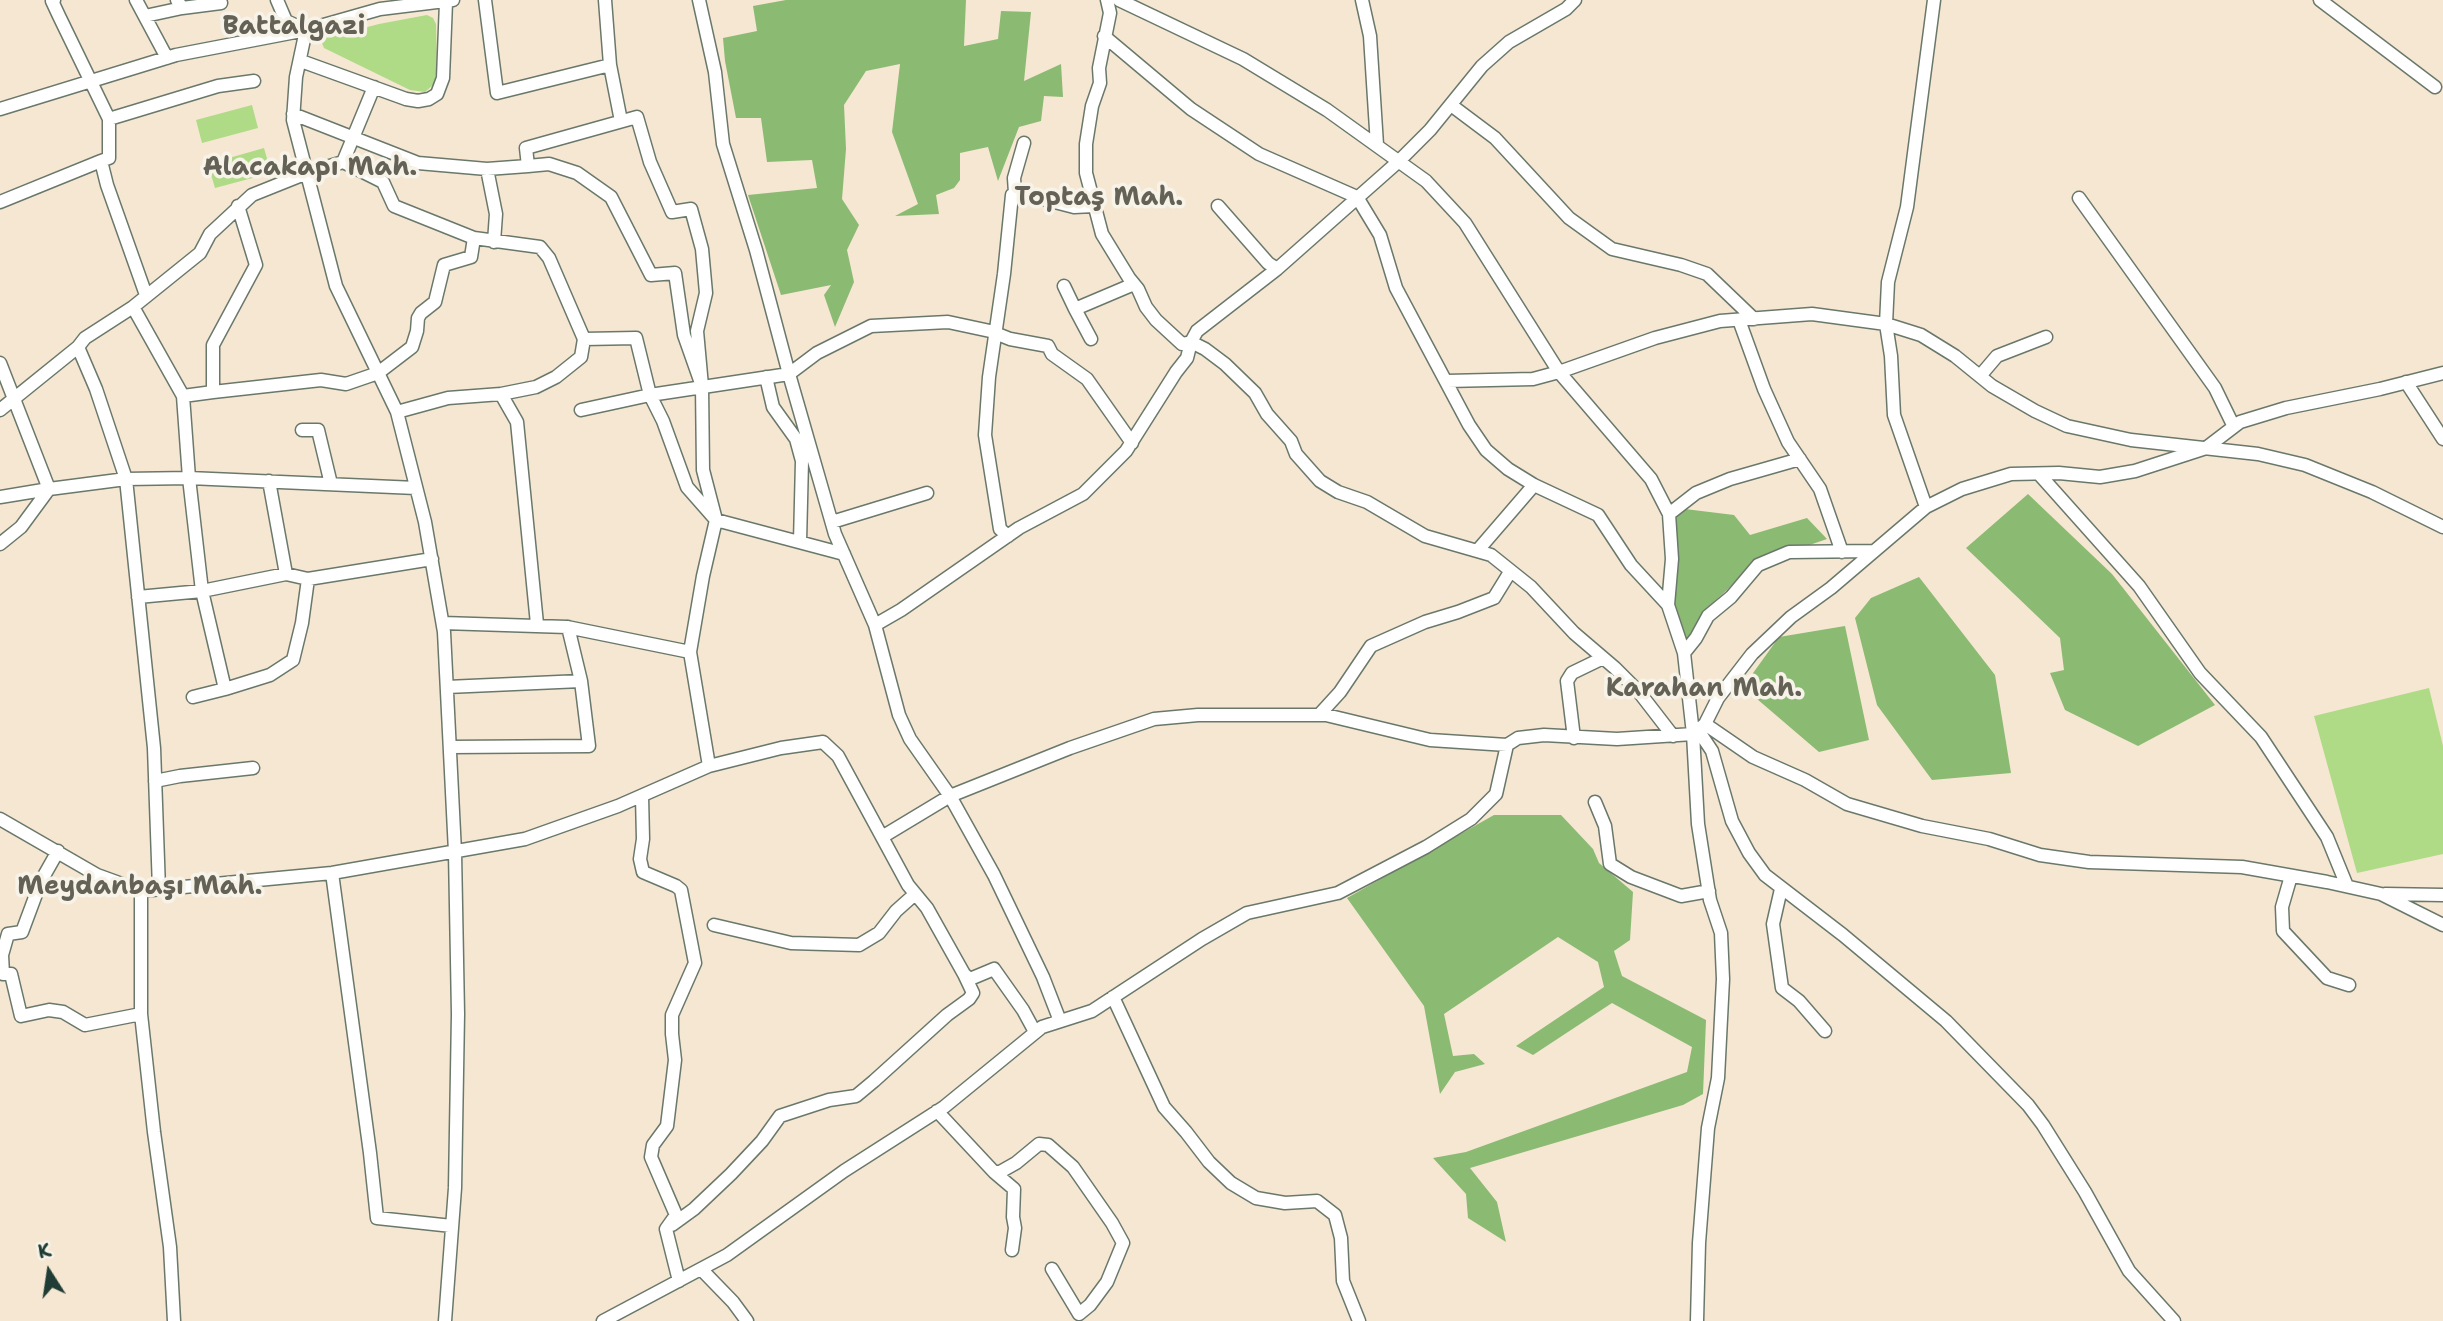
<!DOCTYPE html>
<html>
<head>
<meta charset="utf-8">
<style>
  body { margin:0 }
  #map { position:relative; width:2443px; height:1321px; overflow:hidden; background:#f5e7d2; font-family:"Shantell Sans",sans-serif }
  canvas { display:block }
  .north { position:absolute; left:14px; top:1237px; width:70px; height:70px; -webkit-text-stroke:5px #f7f3e8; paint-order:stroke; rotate:348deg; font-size:19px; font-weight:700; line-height:28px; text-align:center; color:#1f3d34 }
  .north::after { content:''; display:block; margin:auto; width:24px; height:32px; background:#1f3d34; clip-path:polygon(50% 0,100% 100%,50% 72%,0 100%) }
</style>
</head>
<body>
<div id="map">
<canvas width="2443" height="1321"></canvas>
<div class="north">K</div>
</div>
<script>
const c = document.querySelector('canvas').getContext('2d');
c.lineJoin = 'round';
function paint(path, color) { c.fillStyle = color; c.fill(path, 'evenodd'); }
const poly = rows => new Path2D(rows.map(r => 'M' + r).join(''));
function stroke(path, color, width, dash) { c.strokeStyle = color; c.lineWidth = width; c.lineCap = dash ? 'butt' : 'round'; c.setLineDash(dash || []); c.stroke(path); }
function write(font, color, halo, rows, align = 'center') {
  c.font = font + ' "Shantell Sans",sans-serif'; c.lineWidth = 7; c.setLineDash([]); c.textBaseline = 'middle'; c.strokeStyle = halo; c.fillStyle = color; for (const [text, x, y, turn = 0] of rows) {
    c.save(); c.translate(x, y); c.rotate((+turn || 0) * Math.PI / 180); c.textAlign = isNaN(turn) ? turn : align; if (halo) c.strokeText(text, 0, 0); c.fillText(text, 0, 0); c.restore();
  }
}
const green = poly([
  [427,15,433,18,436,24,437,69,434,84,425,92,410,90,324,48,322,43,325,38,379,24],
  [252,105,258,128,202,143,196,120],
  [264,148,271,173,215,188,208,164],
  [2429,688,2443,746,2443,854,2357,873,2314,716]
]);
const forest = poly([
  [786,0,966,0,964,46,998,39,1001,11,1031,12,1024,81,1061,64,1063,97,1044,96,1041,121,1019,127,998,181,988,147,960,153,960,180,954,188,936,195,939,214,895,216,918,204,892,132,900,64,866,71,844,105,846,149,842,199,859,225,847,250,854,282,835,327,824,295,831,285,781,295,748,195,817,188,812,160,767,162,761,118,736,118,725,61,723,38,757,31,753,6],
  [2028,494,2112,574,2215,705,2138,746,2065,710,2050,673,2064,670,2060,638,1966,548],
  [1685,509,1734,515,1750,535,1807,518,1827,539,1789,552,1755,560,1727,590,1704,611,1688,648,1668,605,1669,514],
  [1919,577,1995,675,2011,773,1932,780,1877,705,1855,618,1871,598],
  [1845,626,1869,740,1819,752,1743,687,1779,637],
  [1494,815,1561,815,1593,849,1599,863,1633,892,1630,940,1614,951,1622,976,1706,1020,1703,1094,1683,1105,1470,1168,1497,1202,1506,1242,1468,1218,1466,1194,1433,1158,1466,1152,1687,1072,1692,1047,1612,1003,1533,1055,1516,1046,1604,987,1598,962,1558,937,1444,1014,1453,1056,1474,1054,1485,1064,1455,1072,1440,1094,1424,1006,1347,898]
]);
const minor = poly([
  [54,0,52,1,59,16,109,119,109,158,101,161],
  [136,0,167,58],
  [277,0,286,21,306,30,296,77,293,120,336,286,397,412,425,522,444,632,455,852,458,1014,455,1188,445,1321],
  [485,0,497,93,610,65,605,0],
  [699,0,715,72,723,144,756,250,789,374,835,534,875,625,899,715,910,739,950,796,994,875,1043,977,1060,1021],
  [1107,0,1110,13,1099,68,1100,83,1092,106,1086,144,1086,173,1102,234,1129,278,1138,289,1146,307,1156,320,1182,344,1191,342,1205,349,1225,364,1255,393,1267,414,1291,441,1296,454,1320,481,1338,492,1367,502,1425,536,1491,555,1531,587,1574,633,1615,668,1639,692,1673,736],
  [1119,0,1243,59,1327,110,1426,181,1465,223,1559,372,1651,479,1669,514,1672,559,1668,605,1684,653,1693,734,1698,824,1710,900,1721,933,1723,979,1718,1078,1708,1128,1699,1243,1697,1321],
  [1362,0,1370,36,1377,145],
  [2320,0,2435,87],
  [182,8,221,3],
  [145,16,182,8,177,0],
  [1104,36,1191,109,1259,154,1357,197,1380,235,1396,288,1469,425,1486,450,1508,469,1534,485,1598,515,1631,565,1668,605],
  [301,61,406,99,418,101,429,99,437,94,443,78,446,2],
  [610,65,621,121],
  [1451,105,1495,138,1569,218,1612,249,1681,265,1707,274,1754,319],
  [0,109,176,55,306,30,380,9,453,0],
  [293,114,418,163,487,169],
  [109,119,218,86,254,81],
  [343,162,383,182,394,206,474,238,540,247,549,258,584,339,581,357,556,377,536,387,501,394],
  [1015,193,1014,178,1024,143],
  [2079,198,2215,388,2233,425],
  [0,202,101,161,107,185,146,295],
  [238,206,256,265,213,345,213,392,321,380,346,384,378,373,412,347,417,331,418,318,421,313,435,302,444,265,471,257,474,238],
  [1218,206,1268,263,1277,269],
  [494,242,496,214,487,169,528,166,549,164,577,173,611,197,651,275,675,273,684,335,702,386,697,331,706,293,702,249,691,209,672,212,650,162,637,117,526,148,528,166],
  [1064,286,1075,309,1134,284],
  [133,307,183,396],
  [1075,309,1091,339],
  [1739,320,1764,389,1788,442,1820,489,1842,552],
  [0,363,49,489,0,497],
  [1980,376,1997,356,2046,337],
  [766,377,773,407,796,439,802,461,800,542],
  [1447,381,1533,379,1559,372,1655,338,1720,321,1812,314,1886,324,1921,335,1955,356,1992,386,2035,411,2067,426,2131,440,2258,454,2305,465,2372,492,2443,527],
  [2406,382,2443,439],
  [702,386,703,470,716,520,844,554],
  [213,392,183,396,189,478,202,591,225,689,270,675,293,660,302,623,308,579],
  [0,410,78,347],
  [581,410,650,395,636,338,584,339],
  [397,412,448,398,501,394,517,422,537,624],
  [302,430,318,430,331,484],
  [2039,474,2139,586,2200,673,2261,737,2327,837,2347,886],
  [269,481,286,574,308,579,432,559],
  [1926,507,1894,415,1891,356,1886,324,1888,282,1907,207,1934,0],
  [1669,514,1696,493,1730,479,1800,459],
  [832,522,927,493],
  [1008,536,1000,529,985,435,989,377,1004,274,1012,195,1020,193,1074,207,1094,206],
  [0,544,21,527,49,489,126,479,189,478,416,488],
  [1478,550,1534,485],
  [138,597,202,591,286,574],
  [443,623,567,627,690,652],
  [875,625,901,610,1019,528,1083,494,1126,451,1176,372,1187,358,1191,342,1197,331,1277,269,1399,161,1430,130,1482,66,1509,42,1566,9,1575,0],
  [1684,653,1696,638,1708,616,1731,597,1758,565,1789,552,1873,551],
  [447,687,581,681,568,627],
  [193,697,225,689],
  [1319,715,1340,692,1371,646,1425,622,1458,612,1494,598,1510,572],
  [1705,724,1753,757,1805,780,1847,804,1922,826,1989,839,2040,855,2089,862,2242,867,2327,882,2381,894,2443,925],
  [1698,730,1712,751,1732,821,1749,853,1765,875,1843,935,1946,1021,2028,1105,2043,1125,2085,1192,2129,1271,2174,1321],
  [1574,738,1567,681,1572,673,1603,658],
  [450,747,589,746,581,681],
  [709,766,781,748,823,742,838,756,882,837],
  [155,781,180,776,253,768],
  [642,796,643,839,640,859,643,872,676,886,681,890,695,963,672,1015,672,1034,675,1060,667,1126,653,1145,651,1157,676,1215,666,1229,679,1281],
  [1595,802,1605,826,1610,864,1631,877,1681,896,1709,891],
  [0,819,97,875,141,891],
  [58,851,41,881,22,932,8,934,2,955,3,974,11,974,21,1016,49,1010,63,1012,85,1025,141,1014],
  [332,873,370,1153,377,1218,452,1226],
  [2291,876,2282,907,2283,931,2327,978,2349,985],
  [159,889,154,748,126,479,96,389,78,347,85,338,133,307,200,253,210,234,252,195,307,173,343,162,374,87],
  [1781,889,1773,924,1782,988,1799,1001,1825,1031],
  [2385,894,2443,895],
  [714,925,791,943,859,945,879,933,896,911,915,894],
  [1113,997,1164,1107,1186,1132,1209,1162,1231,1183,1256,1198,1285,1203,1317,1201,1335,1215,1341,1238,1343,1281,1359,1321],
  [1035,1032,1023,1010,994,969,970,979,964,974,927,908,908,885,882,837,950,796,1070,748,1154,719,1198,715,1326,715,1430,740,1507,745],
  [937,1111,994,1172,1000,1172,1016,1163,1039,1144,1048,1145,1073,1167,1112,1223,1123,1243,1107,1282,1090,1305,1079,1314,1052,1269],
  [994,1172,1014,1189,1013,1217,1015,1228,1012,1250],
  [672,1225,694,1209,731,1174,762,1141,780,1116,829,1100,856,1096,874,1081,947,1015,969,999,973,993,964,974],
  [701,1269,733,1302,747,1321],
  [174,1321,170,1247,154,1132,141,1014,141,891,332,873,525,839,618,806,709,766,690,652,703,576,716,520,687,487,663,421,650,395,789,374,817,353,871,326,948,322,990,331,1010,339,1048,346,1052,354,1087,379,1132,443],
  [603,1321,727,1255,844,1171,944,1107,1042,1027,1092,1011,1202,939,1247,913,1338,893,1426,847,1471,819,1496,794,1507,745,1518,738,1544,735,1617,739,1693,734,1705,724,1718,698,1752,654,1791,617,1831,588,1926,507,1962,489,2011,474,2059,473,2100,477,2135,471,2206,448,2240,422,2286,408,2380,389,2443,373]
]);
const districtNames = [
  ["Battalgazi",294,27],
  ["Alacakapı Mah.",310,168],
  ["Toptaş Mah.",1099,198],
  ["Karahan Mah.",1704,689],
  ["Meydanbaşı Mah.",140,887]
];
paint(green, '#afda86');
paint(forest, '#8bba73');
stroke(minor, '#6a786b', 15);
stroke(minor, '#fff', 12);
write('bold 26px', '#646256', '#f7f3e8', districtNames);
</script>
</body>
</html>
